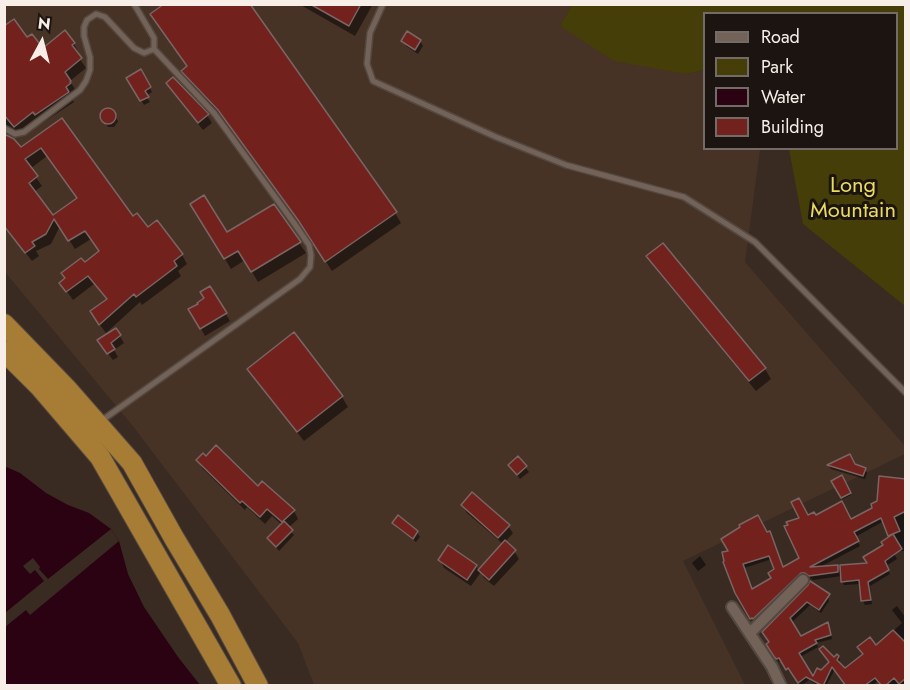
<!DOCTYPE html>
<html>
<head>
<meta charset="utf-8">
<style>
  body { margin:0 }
  #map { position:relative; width:910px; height:690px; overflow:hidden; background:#392a22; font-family:Jost,sans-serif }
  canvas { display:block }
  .frame { position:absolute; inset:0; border:6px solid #f7eee8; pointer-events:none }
  .legend { position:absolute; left:703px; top:12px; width:195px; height:138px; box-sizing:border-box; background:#1b1411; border:2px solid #736b67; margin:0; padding:8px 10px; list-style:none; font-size:18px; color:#f7eee8 }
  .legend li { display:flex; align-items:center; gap:12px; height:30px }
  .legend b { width:30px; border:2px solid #736b67 }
  .north { position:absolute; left:12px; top:12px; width:60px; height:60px; -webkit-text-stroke:4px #1b1411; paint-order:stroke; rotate:7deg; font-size:16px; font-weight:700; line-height:24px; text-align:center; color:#f7eee8 }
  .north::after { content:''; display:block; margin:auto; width:21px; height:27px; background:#f7eee8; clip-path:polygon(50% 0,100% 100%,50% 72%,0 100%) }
</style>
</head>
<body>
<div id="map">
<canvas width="910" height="690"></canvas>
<div class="frame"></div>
<ul class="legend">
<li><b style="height:8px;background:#726258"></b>Road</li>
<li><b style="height:16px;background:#453e08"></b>Park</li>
<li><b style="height:16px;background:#2a0211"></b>Water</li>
<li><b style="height:16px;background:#73211d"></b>Building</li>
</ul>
<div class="north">N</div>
</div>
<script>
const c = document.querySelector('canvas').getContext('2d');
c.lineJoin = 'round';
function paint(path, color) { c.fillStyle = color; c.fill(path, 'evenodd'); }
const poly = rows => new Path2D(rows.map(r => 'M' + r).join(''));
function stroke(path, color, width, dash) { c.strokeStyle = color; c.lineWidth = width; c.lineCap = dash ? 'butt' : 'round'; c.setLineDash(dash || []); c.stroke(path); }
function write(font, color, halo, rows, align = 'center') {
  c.font = font + ' Jost,sans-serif'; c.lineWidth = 6; c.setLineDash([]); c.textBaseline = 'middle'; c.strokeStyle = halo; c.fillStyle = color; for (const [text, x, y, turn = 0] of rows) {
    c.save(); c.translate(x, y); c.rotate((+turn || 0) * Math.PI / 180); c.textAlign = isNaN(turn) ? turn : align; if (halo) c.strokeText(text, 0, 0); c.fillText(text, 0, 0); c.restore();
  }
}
const built = poly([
  [4,5,572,5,560,26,686,74,704,70,704,148,760,149,745,262,905,446,905,454,683,561,745,685,314,685,298,643,132,425,5,272]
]);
const green = poly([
  [572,5,905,5,905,306,803,224,789,149,896,148,896,14,704,14,704,70,686,74,614,61,560,26]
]);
const water = poly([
  [4,466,20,473,46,493,68,505,89,513,111,529,119,541,128,574,144,607,178,657,200,685,5,685]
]);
const pier = poly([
  [111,529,119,541,30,615,26,610,5,627,5,613,44,581,35,570,30,574,23,566,33,558,40,567,39,569,48,579]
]);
const shadow = poly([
  [299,4,373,4,355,36],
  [152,15,395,213,401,223,332,271,306,231,226,121,189,81,183,71,188,68],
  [27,39,43,50,74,44,79,53,77,55,86,68,70,81,76,91,71,97,74,102,41,124,39,121,19,136,7,133,5,135,20,149,62,120,133,218,182,255,187,264,178,271,181,276,142,305,140,302,106,333,97,321,108,301,94,284,73,300,61,283,100,252,91,239,75,249,60,226,51,244,36,251,39,256,32,261,8,230,4,233,4,117],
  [47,156,78,199,52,217,34,192,42,186,30,169],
  [403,41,420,41,423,46,418,54,406,46],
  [140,72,152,92,146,96,150,102,144,105,128,79],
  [173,79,207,115,212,123,203,130,172,91,168,83],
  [106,110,111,110,118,121,117,123,114,127,108,127,102,117,102,114],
  [192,204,227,235,274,206,306,253,258,282,245,260,231,269],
  [648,257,765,369,771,379,756,391,654,267],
  [210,288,230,321,205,336,190,309,206,299],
  [116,330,124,343,114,350,118,357,113,360,103,347],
  [293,335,342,397,348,407,304,441,255,379,249,369],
  [849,456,854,466,865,469,867,473,865,479,831,469,829,466],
  [518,458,529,472,520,479,513,470],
  [198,460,258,488,294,511,298,519,288,528,294,535,279,551,269,538,282,525,272,516,265,524,247,507,245,510,202,468],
  [841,477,851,495,843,499,833,481],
  [463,506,508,526,513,533,505,542,514,551,519,559,494,586,484,578,481,572,471,586,444,568,440,560,476,566,479,571,503,544,467,513],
  [906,507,906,551,893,551,897,559,886,566,890,574,870,586,872,604,865,605,863,601,861,584,844,585,842,581,842,576,813,580,809,577,803,577,754,622,737,592,725,563,770,533,783,568,801,559,807,517,851,521],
  [884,521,891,538,869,564,842,575,837,567,818,568,860,546,855,537],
  [772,559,775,570,773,579,752,591,744,568],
  [394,523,417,532,420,537,416,542,397,528],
  [700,556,706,565,698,571,692,563],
  [810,586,827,594,829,601,821,613,810,605,791,623,801,638,829,628,832,639,816,643,818,647,800,657,813,679,838,657,840,660,838,663,845,670,876,647,902,623,892,610,897,606,905,617,906,683,903,686,882,686,878,681,871,686,847,686,835,669,826,686,818,686,809,680,801,686,791,671,789,672,782,660,779,662,768,644]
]);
const building = poly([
  [164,4,250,4,397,212,325,262,298,220,218,110,181,71,187,66,150,14,164,4],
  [310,4,361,4,349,26,310,4],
  [14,19,27,37,32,34,43,48,65,30,75,43,72,45,82,58,65,72,71,81,70,82,71,83,66,87,69,92,35,115,33,112,14,127,4,115,4,26,14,19],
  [407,31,421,40,415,50,401,41,407,31],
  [141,69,151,87,145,91,149,97,140,101,126,78,141,69],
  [173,77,209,114,198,123,166,83,173,77],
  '100 116a8 8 0 1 1 16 0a8 8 0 1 1-16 0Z',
  [62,118,133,216,137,213,148,227,157,220,183,254,174,261,177,266,136,297,134,294,99,325,90,311,107,299,88,276,66,292,59,283,65,278,61,273,81,258,85,262,99,251,85,231,68,241,54,219,46,234,32,242,35,246,25,253,4,226,4,134,14,139,21,147,62,118],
  [41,148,77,198,53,215,29,183,38,176,25,159,41,148],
  [204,195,227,232,274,204,301,242,251,272,238,251,224,259,190,204,204,195],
  [663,243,766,368,749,381,646,256,663,243],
  [210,286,227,313,200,329,188,309,198,304,197,303,204,298,200,292,210,286],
  [116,328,121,335,111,343,115,349,107,354,97,340,116,328],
  [294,332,343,396,297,432,247,369,294,332],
  [216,445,258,486,262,481,295,510,282,522,267,509,260,517,242,501,240,503,196,460,203,453,206,456,216,445],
  [850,454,855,464,866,468,863,476,827,465,850,454],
  [518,456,527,466,517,475,508,465,518,456],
  [842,475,851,493,841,498,831,481,842,475],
  [879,476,906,479,906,511,894,517,900,531,888,536,881,518,854,532,859,541,810,567,838,565,838,572,809,576,805,573,801,573,753,619,752,618,750,619,735,593,723,562,724,561,722,552,728,551,721,539,740,527,739,525,758,515,767,532,770,531,783,567,799,558,784,526,788,525,786,522,799,518,791,502,799,498,808,515,814,512,816,515,842,501,851,519,872,508,871,504,877,501,879,476],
  [769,556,774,569,768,573,771,578,752,589,743,564,769,556],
  [472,492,510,525,498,538,461,505,472,492],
  [398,515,418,531,413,539,392,523,398,515],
  [284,521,293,530,276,547,267,538,284,521],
  [893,534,902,549,885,561,889,570,868,582,871,600,861,601,859,580,841,582,840,565,867,563,863,557,883,545,881,542,893,534],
  [505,540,516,550,489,580,478,570,505,540],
  [448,545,477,565,467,580,438,560,448,545],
  [810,581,830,594,819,610,807,602,790,618,801,636,828,622,831,635,815,640,817,643,799,653,813,676,817,668,821,670,829,662,819,649,823,646,834,657,837,654,839,656,837,660,845,668,863,654,857,647,870,637,876,645,893,630,906,643,906,678,899,684,894,678,885,686,882,686,875,678,864,686,846,686,832,667,823,686,806,677,798,683,788,668,786,670,779,658,776,659,773,655,766,644,769,642,762,632,808,585,810,581]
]);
const lane = poly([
  [383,4,370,33,367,64,373,81,496,137,566,165,684,197,755,242,906,393],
  [4,128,15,134,24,132,80,90,86,81,90,70,90,57,84,36,84,27,87,20,96,14,105,17,134,48,144,53,154,49,154,38,134,4],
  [101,421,300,279,310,267,311,255,309,245,294,223,214,113,154,49]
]);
const street = poly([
  [732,607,772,667,781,686],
  [750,633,803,580]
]);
const highway = poly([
  [4,324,68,390,132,463,174,538,220,615,258,686],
  [4,351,40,387,100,457,231,686]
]);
const parkNames = [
  ["Long",853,187],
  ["Mountain",853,212]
];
paint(built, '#473226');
paint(green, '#453e08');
paint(water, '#2a0211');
paint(pier, '#392a22');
paint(shadow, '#0007');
paint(building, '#73211d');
stroke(building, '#796563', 1.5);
stroke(lane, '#534840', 8);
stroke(street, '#534840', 14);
stroke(highway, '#534840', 22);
stroke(lane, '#726258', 5);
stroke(street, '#726258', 10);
stroke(highway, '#a77c35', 20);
write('22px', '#ebdc5d', '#1b1411', parkNames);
</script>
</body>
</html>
